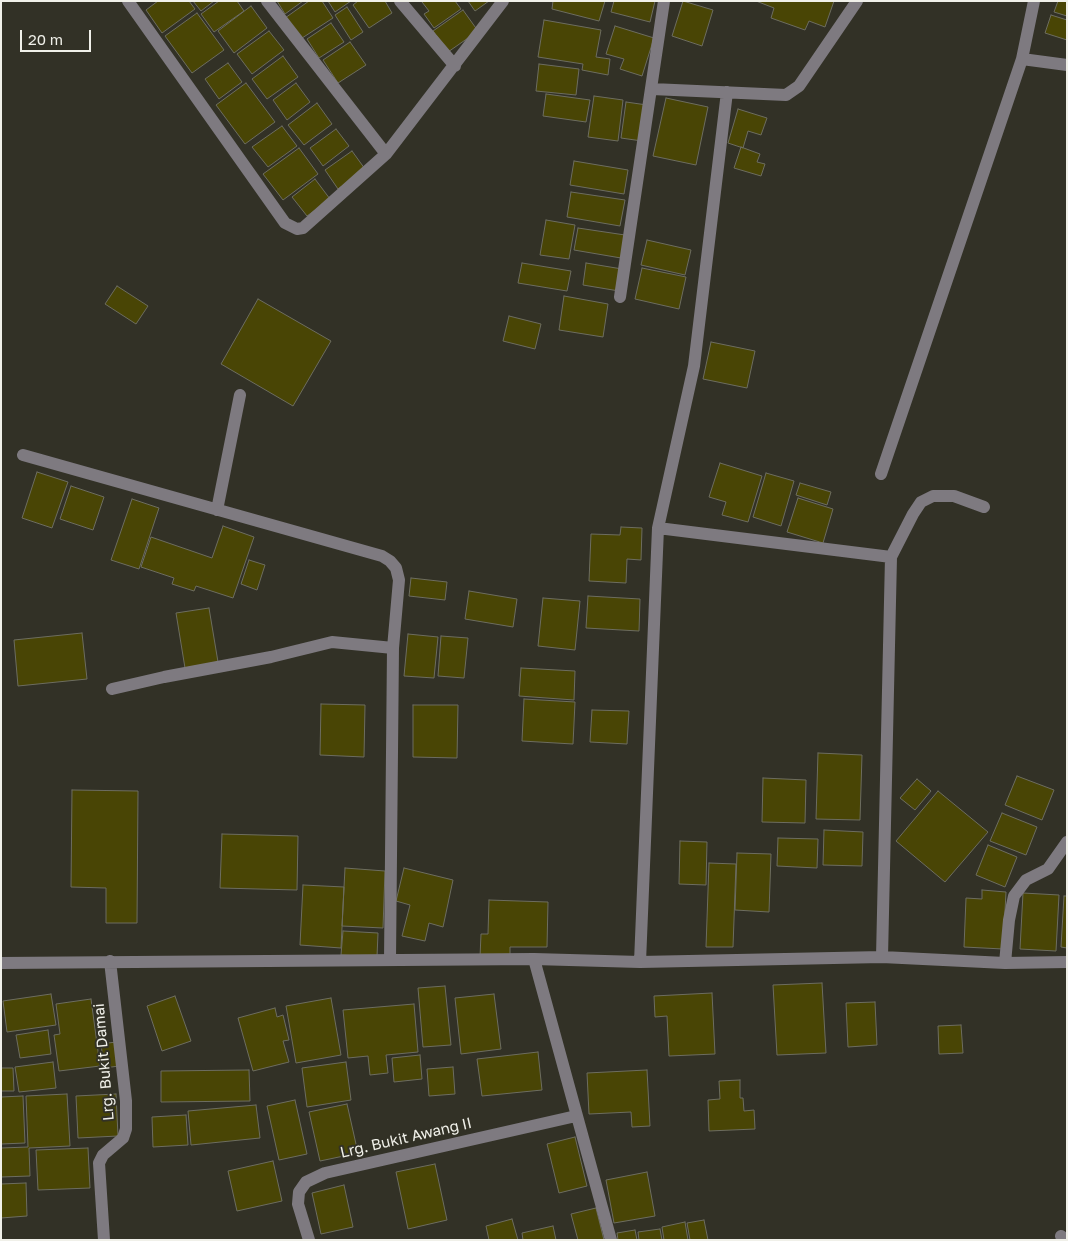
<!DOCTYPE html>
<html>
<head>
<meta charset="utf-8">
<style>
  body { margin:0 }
  #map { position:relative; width:1068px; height:1241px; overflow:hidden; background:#323126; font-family:"Golos Text",sans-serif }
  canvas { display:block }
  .frame { position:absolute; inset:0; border:2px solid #f0f0e9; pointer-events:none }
  .scale { position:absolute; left:20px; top:30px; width:71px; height:22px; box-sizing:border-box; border:2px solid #f0f0e9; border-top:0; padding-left:6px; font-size:15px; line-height:18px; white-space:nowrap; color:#f0f0e9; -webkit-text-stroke:4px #323126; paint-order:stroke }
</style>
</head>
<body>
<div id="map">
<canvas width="1068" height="1241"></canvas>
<div class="frame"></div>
<div class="scale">20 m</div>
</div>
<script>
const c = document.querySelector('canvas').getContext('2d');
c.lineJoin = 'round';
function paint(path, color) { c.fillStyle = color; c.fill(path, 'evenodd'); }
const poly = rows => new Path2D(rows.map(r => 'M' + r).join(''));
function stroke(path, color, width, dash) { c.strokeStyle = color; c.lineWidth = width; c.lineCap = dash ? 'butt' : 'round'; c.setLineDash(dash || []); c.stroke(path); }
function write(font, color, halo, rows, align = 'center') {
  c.font = font + ' "Golos Text",sans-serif'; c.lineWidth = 4; c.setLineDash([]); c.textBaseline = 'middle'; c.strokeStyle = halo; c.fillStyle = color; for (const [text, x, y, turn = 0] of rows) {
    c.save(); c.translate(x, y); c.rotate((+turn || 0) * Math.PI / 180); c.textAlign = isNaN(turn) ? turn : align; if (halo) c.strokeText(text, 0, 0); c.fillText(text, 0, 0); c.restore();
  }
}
const building = poly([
  [158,1,189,1,195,9,162,33,146,10,158,1],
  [193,1,214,1,201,11,193,1],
  [219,1,237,1,244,11,214,32,201,14,219,1],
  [277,1,303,1,285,14,277,1],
  [309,1,322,1,333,18,299,40,285,18,309,1],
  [328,1,351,1,335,12,328,1],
  [358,1,385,1,392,13,369,28,353,5,358,1],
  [423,1,455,1,461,9,434,28,424,14,429,11,422,2,423,1],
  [468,1,489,1,475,11,468,1],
  [553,1,605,1,599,21,552,9,553,1],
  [614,1,655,1,650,22,611,12,614,1],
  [683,1,713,10,702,46,672,36,683,1],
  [756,1,834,1,825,27,809,21,805,30,771,18,774,8,756,1],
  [1058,1,1067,1,1067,16,1054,12,1058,1],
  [251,6,267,28,234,53,218,31,251,6],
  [347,7,363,32,351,40,335,15,347,7],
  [463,10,478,31,448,52,433,31,463,10],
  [197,13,224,50,192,73,165,36,197,13],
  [1051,15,1067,20,1067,40,1045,33,1051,15],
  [544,20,601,30,596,57,610,59,608,75,582,70,583,64,538,57,544,20],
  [331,23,344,42,319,58,307,39,331,23],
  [615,26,654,38,642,76,620,69,624,59,606,54,615,26],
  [269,31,284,50,252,74,237,54,269,31],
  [350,42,366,65,338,83,323,60,350,42],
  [283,56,298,77,267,99,252,79,283,56],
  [228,63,242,82,219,99,205,79,228,63],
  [539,64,579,69,576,95,536,91,539,64],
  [246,83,275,122,245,144,216,105,246,83],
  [296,83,310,102,287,120,273,100,296,83],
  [546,94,590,100,586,122,543,116,546,94],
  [594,96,623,100,618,141,588,137,594,96],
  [666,98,708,107,696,165,653,156,666,98],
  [626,102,647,105,642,141,621,138,626,102],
  [317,103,332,124,304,145,288,125,317,103],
  [738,109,767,118,761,135,748,131,743,148,728,143,738,109],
  [282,126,297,146,268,167,252,147,282,126],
  [336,129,349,146,323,166,310,148,336,129],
  [741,147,760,154,757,162,765,164,761,176,734,168,741,147],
  [299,148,318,174,283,200,263,174,299,148],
  [352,151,365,169,338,189,325,170,352,151],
  [574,161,628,170,624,194,570,185,574,161],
  [315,179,330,199,307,216,292,197,315,179],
  [571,192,625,200,620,226,567,217,571,192],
  [546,220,575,225,569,259,540,255,546,220],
  [578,228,625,235,621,258,574,250,578,228],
  [647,240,691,250,685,275,641,265,647,240],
  [522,263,571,271,567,291,518,283,522,263],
  [586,263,622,269,619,291,583,285,586,263],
  [642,268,686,277,679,309,635,299,642,268],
  [117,286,148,306,136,324,105,304,117,286],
  [564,296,608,304,603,337,559,330,564,296],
  [258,299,331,341,293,406,221,364,258,299],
  [509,316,541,324,535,349,503,341,509,316],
  [711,342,755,351,747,388,703,379,711,342],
  [720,463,762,476,748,522,722,515,726,502,709,497,720,463],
  [37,472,68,482,52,528,22,518,37,472],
  [766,473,794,481,781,526,753,517,766,473],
  [800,483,831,492,827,505,796,495,800,483],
  [71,486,104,497,93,530,60,519,71,486],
  [798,498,833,509,823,543,787,532,798,498],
  [132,499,159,508,139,569,111,560,132,499],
  [223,526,254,537,233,598,196,586,194,591,172,584,174,578,141,567,151,537,212,558,223,526],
  [621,527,642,528,641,560,627,559,626,583,589,581,591,534,620,535,621,527],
  [249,560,265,565,257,590,241,584,249,560],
  [411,578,447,582,445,600,409,596,411,578],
  [469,591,517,599,513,627,465,619,469,591],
  [588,596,640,599,639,631,586,628,588,596],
  [543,598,580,601,575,650,538,646,543,598],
  [209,608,218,662,185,668,176,613,209,608],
  [82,633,87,679,18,686,14,640,82,633],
  [408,634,438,637,434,678,404,676,408,634],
  [441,636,468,638,464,678,438,676,441,636],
  [521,668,575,671,574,700,519,696,521,668],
  [524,699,575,702,573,744,522,741,524,699],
  [321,704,365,705,364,757,320,755,321,704],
  [413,705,458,705,457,758,413,757,413,705],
  [592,710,629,711,627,744,590,742,592,710],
  [818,753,862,755,860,820,816,819,818,753],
  [1017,776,1054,790,1042,820,1005,805,1017,776],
  [763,778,806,780,805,823,762,822,763,778],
  [917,779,931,791,915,810,900,798,917,779],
  [72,790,138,791,137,923,106,923,106,888,71,887,72,790],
  [938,791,988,832,945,882,896,841,938,791],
  [1002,813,1037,827,1026,855,990,841,1002,813],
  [824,830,863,832,862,866,823,865,824,830],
  [222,834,298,836,297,890,220,888,222,834],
  [778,838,818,839,817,868,777,866,778,838],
  [680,841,707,842,706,885,679,884,680,841],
  [988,845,1017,857,1005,887,976,875,988,845],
  [737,853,771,854,769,912,735,910,737,853],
  [709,863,736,864,733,947,706,947,709,863],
  [345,868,385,871,383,928,342,926,345,868],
  [404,868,453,880,443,927,429,923,425,941,402,936,410,905,396,901,404,868],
  [303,885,344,887,341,948,300,945,303,885],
  [982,890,1006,892,1003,949,964,947,966,898,982,899,982,890],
  [1023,893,1059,895,1056,951,1020,949,1023,893],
  [1064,896,1067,896,1067,948,1061,947,1064,896],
  [489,900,548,902,547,947,510,947,510,958,480,957,481,934,488,934,489,900],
  [343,931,378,933,377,957,341,955,343,931],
  [822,983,826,1053,777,1055,773,985,822,983],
  [445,986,451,1045,423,1047,418,988,445,986],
  [712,993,715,1054,669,1056,667,1016,655,1017,654,996,712,993],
  [51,994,56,1025,7,1032,3,1001,51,994],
  [494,994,501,1049,461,1054,455,998,494,994],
  [175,996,191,1041,162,1051,147,1006,175,996],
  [331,998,341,1055,296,1063,286,1006,331,998],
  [91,999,100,1066,59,1071,54,1035,60,1034,56,1004,91,999],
  [875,1002,877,1045,848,1047,846,1003,875,1002],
  [414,1004,418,1052,386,1055,388,1073,370,1075,368,1056,348,1058,343,1010,414,1004],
  [275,1008,277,1017,283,1015,289,1040,283,1041,289,1062,253,1071,238,1018,275,1008],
  [961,1025,963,1053,939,1054,938,1026,961,1025],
  [48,1030,51,1054,20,1058,16,1035,48,1030],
  [116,1042,119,1066,104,1068,101,1044,116,1042],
  [538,1052,542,1090,482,1096,477,1059,538,1052],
  [420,1055,422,1079,394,1082,392,1058,420,1055],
  [53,1062,56,1088,19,1092,15,1067,53,1062],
  [346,1062,351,1100,307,1107,302,1068,346,1062],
  [453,1067,455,1094,429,1096,427,1069,453,1067],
  [1,1068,13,1068,14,1091,1,1091,1,1068],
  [249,1070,250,1101,161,1102,161,1071,249,1070],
  [647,1070,650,1126,632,1127,631,1112,589,1114,587,1073,647,1070],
  [740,1080,740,1098,743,1098,744,1111,754,1110,755,1129,709,1131,708,1100,720,1099,719,1081,740,1080],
  [67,1094,70,1146,29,1148,30,1176,1,1177,1,1148,28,1147,26,1096,67,1094],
  [116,1094,118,1136,78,1138,76,1096,116,1094],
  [23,1096,25,1143,1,1144,1,1097,23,1096],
  [295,1100,307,1154,279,1160,267,1106,295,1100],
  [347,1104,358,1153,320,1161,309,1112,347,1104],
  [256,1105,260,1138,191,1145,188,1111,256,1105],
  [186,1115,188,1145,153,1147,152,1117,186,1115],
  [575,1137,587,1186,559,1193,547,1144,575,1137],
  [88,1148,90,1188,38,1190,36,1150,88,1148],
  [273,1161,282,1201,237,1211,228,1171,273,1161],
  [435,1164,447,1220,408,1229,396,1172,435,1164],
  [647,1172,655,1216,614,1223,606,1180,647,1172],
  [26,1183,27,1216,1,1218,1,1184,26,1183],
  [344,1185,353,1227,321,1234,312,1193,344,1185],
  [596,1208,604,1240,578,1240,571,1214,596,1208],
  [512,1219,518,1240,489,1240,486,1226,512,1219],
  [704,1220,708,1240,690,1240,687,1223,704,1220],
  [685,1222,688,1240,664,1240,662,1227,685,1222],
  [553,1226,556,1240,523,1240,522,1233,553,1226],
  [660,1229,662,1240,639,1240,638,1232,660,1229],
  [635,1230,637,1240,618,1240,617,1233,635,1230]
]);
const minor = poly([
  [128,1,285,223,297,229,303,228,386,154,503,1],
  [267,1,386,154],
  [400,1,455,66],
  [1034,1,1022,59,1067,65],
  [652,89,786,95,799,86,857,1],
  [620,297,664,1],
  [23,455,382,556,390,561,396,568,399,580,393,648,390,960],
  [881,474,1022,59],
  [217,510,240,395],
  [658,528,891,557,882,957],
  [891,557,913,514,921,502,933,496,954,496,984,507],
  [112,689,164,677,271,657,332,642,393,648],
  [534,959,611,1240],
  [640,962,658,528,694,366,727,92],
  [1,963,534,959,640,962,882,957,1005,963,1067,962],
  [1005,963,1009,920,1014,896,1026,880,1048,869,1067,842],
  [1061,1236,1066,1240],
  [104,1240,99,1163,103,1155,123,1138,126,1129,126,1101,110,961],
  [309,1240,298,1204,299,1192,306,1182,325,1173,576,1116]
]);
const streetNames = [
  ["Lrg. Bukit Damai",104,1062,-95],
  ["Lrg. Bukit Awang II",406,1138,-13]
];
paint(building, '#494505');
stroke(building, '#6d6d60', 1);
stroke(minor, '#7e7a80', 12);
write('15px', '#f0f0e9', '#323126', streetNames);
</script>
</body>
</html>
